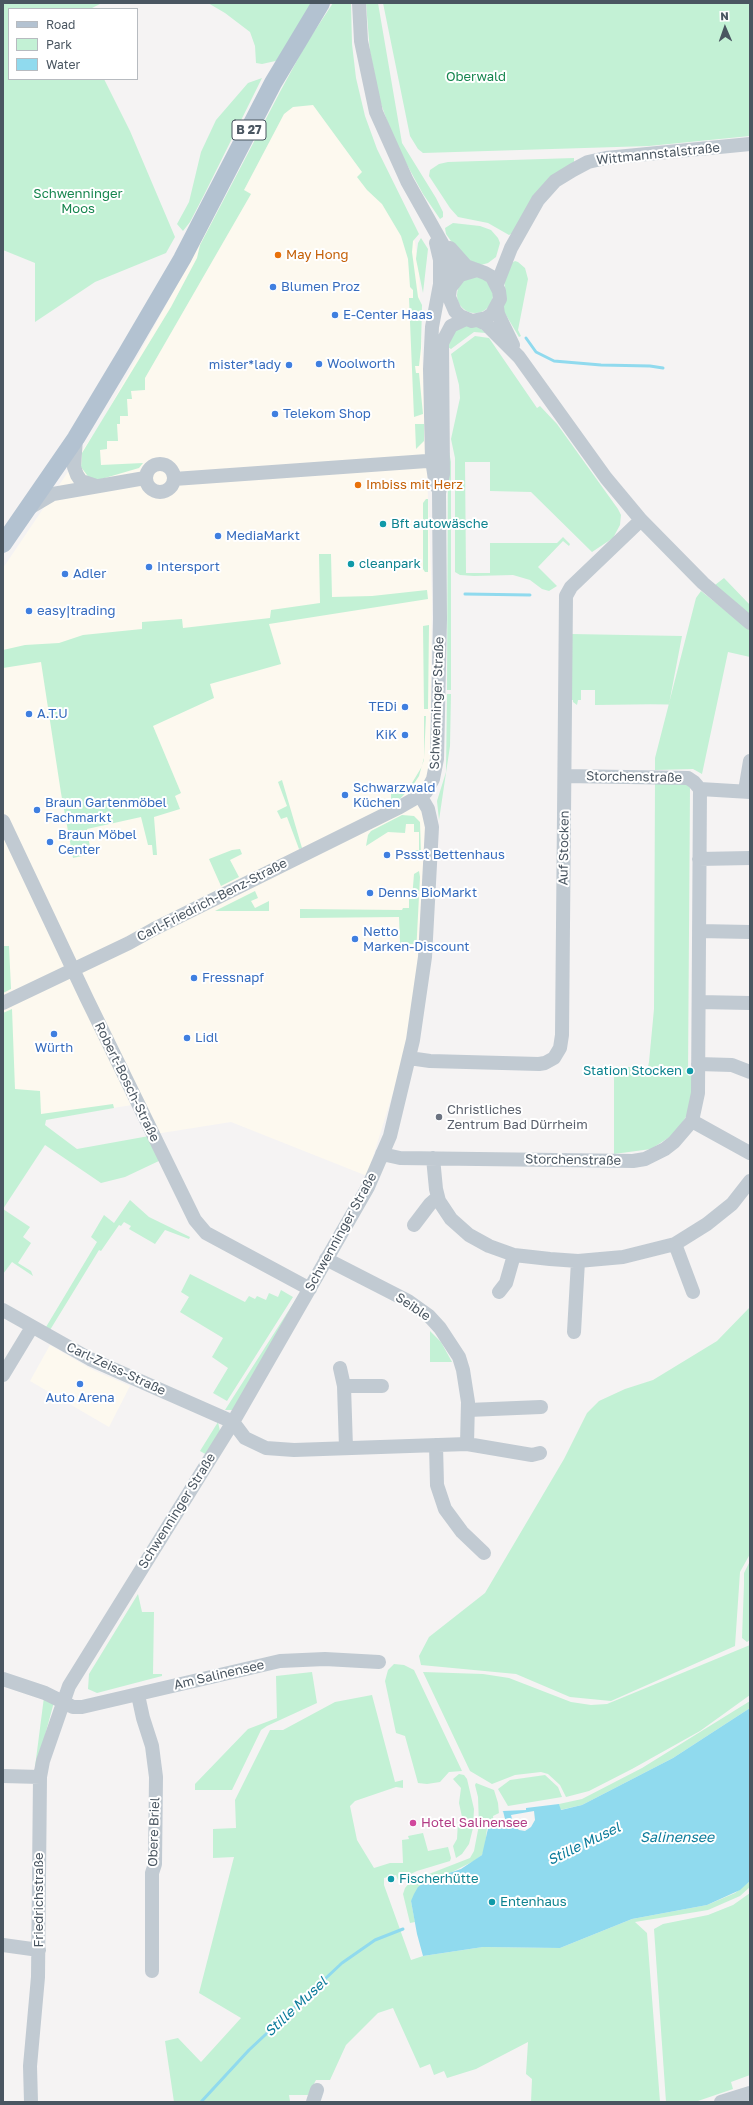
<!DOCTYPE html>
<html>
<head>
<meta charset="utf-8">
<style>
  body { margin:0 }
  #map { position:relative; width:753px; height:2105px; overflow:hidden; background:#f5f3f3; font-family:"Golos Text",sans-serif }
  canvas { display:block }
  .frame { position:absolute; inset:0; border:4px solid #4a5661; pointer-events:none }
  .legend { position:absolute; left:8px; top:8px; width:130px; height:72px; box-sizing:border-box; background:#fff; border:1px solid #b7bbc0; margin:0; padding:5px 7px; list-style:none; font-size:12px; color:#4a5661 }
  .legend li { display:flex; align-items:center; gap:8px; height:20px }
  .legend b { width:20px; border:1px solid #b7bbc0 }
  .north { position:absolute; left:705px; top:8px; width:40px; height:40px; -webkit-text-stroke:3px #fff; paint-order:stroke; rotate:358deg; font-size:11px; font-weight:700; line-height:16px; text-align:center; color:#4a5661 }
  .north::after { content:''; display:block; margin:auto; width:14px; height:18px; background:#4a5661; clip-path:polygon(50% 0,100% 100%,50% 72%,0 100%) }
</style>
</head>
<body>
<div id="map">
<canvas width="753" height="2105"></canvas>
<div class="frame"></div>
<ul class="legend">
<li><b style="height:5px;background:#b3c2d1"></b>Road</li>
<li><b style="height:11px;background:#c3f1d5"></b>Park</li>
<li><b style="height:11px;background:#90daee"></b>Water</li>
</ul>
<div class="north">N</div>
</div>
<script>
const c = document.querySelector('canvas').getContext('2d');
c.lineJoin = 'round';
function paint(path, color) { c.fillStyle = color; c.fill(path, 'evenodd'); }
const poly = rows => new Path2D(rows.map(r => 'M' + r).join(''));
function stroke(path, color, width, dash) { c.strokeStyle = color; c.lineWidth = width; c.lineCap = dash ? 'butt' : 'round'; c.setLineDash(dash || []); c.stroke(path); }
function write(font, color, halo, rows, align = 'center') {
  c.font = font + ' "Golos Text",sans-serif'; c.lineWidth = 4; c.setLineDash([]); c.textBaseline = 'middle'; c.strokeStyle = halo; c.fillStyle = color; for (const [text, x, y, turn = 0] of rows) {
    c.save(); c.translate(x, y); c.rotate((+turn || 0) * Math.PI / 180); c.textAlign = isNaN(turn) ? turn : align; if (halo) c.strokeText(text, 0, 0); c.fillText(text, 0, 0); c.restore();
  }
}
const commercial = poly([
  [345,96,415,242,419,274,432,598,430,758,417,970,412,1013,400,1070,367,1176,231,1122,149,1135,132,1105,35,1120,3,1120,3,568,101,423,279,100],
  [50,1345,93,1370,130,1386,109,1427,30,1381]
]);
const green = poly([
  [3,3,102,3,90,9,9,9,9,79,104,79,130,131,175,237,166,253,95,282,35,322,35,263,3,250],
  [208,3,317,3,280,60,262,64,256,63,255,46,250,32,225,13],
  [333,3,351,3,352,44,356,78,365,116,377,149,419,234,413,241,412,252,418,297,422,305,421,348,419,366,415,366,416,373,419,373,423,414,414,417,409,298,413,298,413,290,410,287,408,259,401,236,382,204,367,190,357,177,362,172,313,105,293,107,284,114,244,190,251,194,145,378,145,390,131,391,132,399,127,399,128,416,120,416,120,424,117,424,118,441,107,441,107,449,100,450,101,465,143,463,139,468,98,480,90,479,81,467,82,453,171,307,197,258,200,245,281,90,306,44],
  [366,3,378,3,402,143,436,198,443,212,443,217,440,219,423,194,395,143,380,101,370,52],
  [383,3,750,3,750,136,649,146,423,153,418,149,410,136],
  [262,78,204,195,190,222,183,231,177,224,189,202,201,152,216,120,248,83],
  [574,158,574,163,513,233,509,235,488,223,458,217,450,208,429,176,430,170,439,164,448,162],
  [453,223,480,226,491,230,498,238,500,243,496,257,488,263,481,265,463,258,446,234,445,228],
  [421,238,428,249,423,293,416,259,418,243],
  [515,261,518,262,525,268,528,279,518,330,521,336,519,337,503,310,506,292,504,282,510,264],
  '457 295a18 18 0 1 1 36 0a18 18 0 1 1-36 0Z',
  [462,325,477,326,486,333,474,332,451,349,446,346,451,334],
  [475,336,489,338,537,408,540,406,557,424,618,509,621,515,620,525,613,538,592,552,531,492,490,491,490,462,465,462,466,573,490,573,490,543,557,543,563,537,570,544,569,546,563,541,538,567,557,586,549,591,542,589,530,580,513,575,474,576,460,575,455,572,455,458,451,439,460,398,459,385,451,354],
  [415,424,424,424,424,441,416,449],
  [448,446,451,462,451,690,447,690],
  [426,499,428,499,428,572,425,572,423,569,423,503],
  [319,554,331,554,332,597,372,596,427,590,428,599,269,624,281,664,210,684,214,698,153,726,181,793,175,796,180,809,154,817,157,855,153,855,152,845,148,845,141,817,87,829,91,854,73,858,61,793,41,662,3,668,3,650,25,645,59,643,83,635,142,629,142,622,182,619,183,628,270,618,271,610,320,603],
  [724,578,750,605,750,616,715,585],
  [701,591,750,630,750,657,728,652,702,774,693,769,655,770,655,758,686,637,696,598],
  [429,625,428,709,424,709,423,626],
  [571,634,682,636,669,704,595,705,595,690,581,690,581,700,578,700,577,705,573,702,573,700,569,700],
  [447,694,451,694,450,746,439,820,437,801,446,772],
  [424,716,426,716,424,758,419,776,413,785,398,801,386,806,386,802,391,802,391,788,409,788,421,768,424,760],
  [282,780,302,848,299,849,287,817,281,819,277,811,287,806,278,782],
  [655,782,685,782,690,787,688,1074,694,1075,695,1102,676,1133,651,1149,614,1154,614,1067,648,1067,649,1062,654,1009],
  [402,815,414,816,420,822,421,855,415,852,415,850,419,850,419,832,414,832,414,824,406,824,405,833,388,832,366,846,368,835,371,831],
  [240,849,242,854,230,860,239,877,221,886,209,859,232,850],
  [419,871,420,877,416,954,414,944,400,944,399,917,300,918,300,909,402,910,403,908,409,908,409,899,412,899,414,874],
  [255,891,258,898,251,901,255,908,269,901,269,911,215,911],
  [3,946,9,946,11,989,3,993],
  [12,1009,15,1089,40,1091,41,1114,113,1104,114,1108,46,1120,45,1125,77,1149,149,1136,161,1160,125,1177,101,1183,45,1145,3,1209,30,1227,23,1237,31,1243,18,1263,31,1271,33,1276,12,1262,3,1274,3,1013],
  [130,1200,149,1217,190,1237,189,1239,165,1230,155,1244,129,1229,131,1226,124,1222,121,1226,119,1225,101,1251,99,1250,50,1330,46,1327,97,1242,91,1237,104,1215,114,1223],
  [190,1274,245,1302,249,1296,255,1299,257,1296,266,1300,269,1293,278,1297,281,1290,293,1297,227,1401,213,1393,228,1368,212,1357,223,1338,180,1312,189,1297,181,1292],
  [296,1299,286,1325,233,1410,225,1410],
  [750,1307,750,1554,740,1572,735,1646,611,1701,570,1697,516,1674,421,1665,419,1656,429,1637,485,1593,564,1459,587,1413,599,1401,625,1389,653,1380,717,1341],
  [430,1331,441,1342,452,1362,430,1362],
  [218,1422,220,1431,207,1455,200,1451],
  [750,1561,750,1640,747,1642,742,1638,744,1584,744,1573],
  [138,1594,142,1612,154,1612,153,1674,162,1674,162,1676,97,1693,88,1689,89,1674],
  [750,1645,750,1695,700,1731,632,1769,589,1791,566,1797,560,1785,548,1774,541,1772,515,1775,492,1784,470,1771,423,1672,483,1674,509,1678,571,1702,591,1705,607,1704],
  [394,1664,404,1665,414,1670,462,1771,449,1772,440,1782,427,1784,418,1783,405,1736,396,1733,385,1681,388,1670],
  [312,1672,317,1703,267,1726,261,1730,232,1790,195,1790,195,1784,248,1729,277,1718,276,1676],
  [372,1695,395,1782,403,1780,403,1788,396,1787,355,1801,350,1806,357,1840,374,1868,390,1863,403,1863,402,1840,409,1839,408,1836,423,1833,428,1851,448,1847,451,1858,450,1861,417,1871,398,1880,396,1875,384,1878,384,1885,411,1960,423,1956,483,1947,560,1948,632,1919,707,1905,735,1893,750,1881,750,1887,740,1896,708,1910,635,1922,647,1933,660,2102,531,2102,532,2079,526,2074,528,2042,476,2069,447,2078,444,2071,434,2075,430,2064,420,2068,393,2008,378,2013,346,2045,330,2080,316,2080,308,2095,289,2095,290,2101,279,2102,174,2102,165,2041,178,2038,201,2062,241,2018,199,1993,234,1857,213,1858,213,1829,236,1828,235,1800,270,1730,283,1730,335,1702],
  [44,1697,54,1702,37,1765,35,1767],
  [750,1701,750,1708,673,1758,582,1805,560,1810,559,1804,582,1799,642,1768],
  [459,1774,464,1775,467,1779,474,1809,473,1828,469,1844,462,1854,456,1858,453,1846,457,1839,458,1821,462,1817,459,1803,461,1788,453,1779],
  [545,1775,558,1787,562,1797,508,1806,498,1789,510,1780],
  [476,1783,494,1790,498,1803,499,1814,492,1820,487,1828,485,1848,482,1855,474,1861,448,1874,411,1901,415,1922,410,1923,403,1894,405,1888,411,1881,470,1858,474,1851,479,1825,478,1797,475,1785],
  [750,1893,750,2075,731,2082,733,2089,695,2102,666,2102,654,1929,663,1924,708,1915,733,1905]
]);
const water = poly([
  [750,1708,750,1881,740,1890,707,1905,632,1919,560,1948,483,1947,423,1956,417,1934,411,1901,414,1894,418,1887,428,1880,461,1869,482,1855,489,1824,503,1811,526,1810,526,1808,559,1804,561,1810,582,1805,673,1758]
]);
const pier = poly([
  [503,1811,505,1819,512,1819,511,1815,534,1811,535,1820,531,1827,525,1831,519,1830,512,1823,494,1825,493,1816]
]);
const stream = poly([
  [526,338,536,352,554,361,601,365,650,366,663,368],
  [465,594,530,595],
  [201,2102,249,2050,342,1963,375,1940,403,1929]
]);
const minor = poly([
  [359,3,361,41,376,112,407,181,448,254,454,273,454,281],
  [436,243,440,260,440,284,432,327,430,369,432,460,436,486],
  [450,248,466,266,485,273,492,277,499,291,500,299,492,314,486,318,472,321,460,316,455,311,449,297,450,288,460,275,477,270],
  [497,284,511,248,538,200,555,181,573,170,588,162,606,158,750,144],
  [497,307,498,314,513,345],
  [478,320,486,324,519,357,606,478,641,520,703,583,750,623],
  [76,438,74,467,77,475,81,481,96,486],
  '146 478a14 14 0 1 1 28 0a14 14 0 1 1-28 0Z',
  [174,479,441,460],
  [31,507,53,494,145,478],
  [700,789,750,792],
  [745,791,750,761],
  [3,821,87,999,195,1220,206,1233,310,1289],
  [699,859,750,858],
  [699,931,750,932],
  [699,1002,750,1003],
  [3,1003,129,943,154,929,400,807,426,792,433,779,437,759,440,619,439,493,443,474,442,343,451,326,466,319],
  [409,1058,430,1061,539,1064,545,1063,554,1058,560,1048,562,1035,566,596,571,587,641,520],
  [698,1064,732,1065,750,1072],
  [692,1121,750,1153],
  [382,1154,400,1158,633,1161,645,1159,665,1149,674,1142,692,1121,698,1093,700,789,694,782,688,778,565,776],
  [433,1158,436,1189,439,1201,451,1219,469,1235,489,1246,514,1255,550,1259,578,1261,623,1257,675,1244,707,1224,732,1204,750,1181],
  [414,1225,430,1204,438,1197],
  [675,1244,693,1292],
  [326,1259,408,1301,429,1316,440,1328,459,1357,463,1370,468,1402,467,1444],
  [499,1292,506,1283,514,1255],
  [3,1310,90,1359,233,1422,245,1438,266,1448,294,1450,467,1444,532,1455,540,1453],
  [574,1332,578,1261],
  [340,1368,344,1386],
  [3,1375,32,1327],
  [468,1410,541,1407],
  [436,1445,437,1485,445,1509,462,1532,484,1553],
  [346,1448,344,1386,382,1386],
  [3,1679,45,1693,73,1707,82,1707,280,1661,325,1659,379,1662],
  [138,1695,143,1718,152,1746,156,1777,155,1864,152,1873,152,1971],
  [3,1776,40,1777],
  [3,1945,39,1950],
  [31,2102,30,2066,38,1977,40,1777,43,1761,69,1686,233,1422,368,1187,390,1136,413,1040,425,957,432,827,428,809,421,797],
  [313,2102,317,2090],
  [721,2102,750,2093]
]);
const major = poly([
  [3,544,76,438,127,353,182,259,273,83,321,3]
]);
const markers = [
  [278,255,4,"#e8710a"],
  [273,287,4,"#3f7fe0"],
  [335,315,4,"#3f7fe0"],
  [319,364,4,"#3f7fe0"],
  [289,365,4,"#3f7fe0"],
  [275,414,4,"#3f7fe0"],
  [358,485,4,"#e8710a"],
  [383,524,4,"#0f9aa8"],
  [218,536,4,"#3f7fe0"],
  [351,564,4,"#0f9aa8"],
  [149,567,4,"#3f7fe0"],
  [65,574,4,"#3f7fe0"],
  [29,611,4,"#3f7fe0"],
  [405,707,4,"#3f7fe0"],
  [29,714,4,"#3f7fe0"],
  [405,735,4,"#3f7fe0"],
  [345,795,4,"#3f7fe0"],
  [37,810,4,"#3f7fe0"],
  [50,842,4,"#3f7fe0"],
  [387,855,4,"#3f7fe0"],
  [370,893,4,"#3f7fe0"],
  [355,939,4,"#3f7fe0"],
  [194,978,4,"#3f7fe0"],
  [54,1034,4,"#3f7fe0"],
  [187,1038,4,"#3f7fe0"],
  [690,1071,4,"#0f9aa8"],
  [439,1117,4,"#6b7280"],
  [80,1384,4,"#3f7fe0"],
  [413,1823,4,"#d1479c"],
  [391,1879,4,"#0f9aa8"],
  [492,1902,4,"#0f9aa8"]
];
const shields = [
  [249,130,34]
];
const shieldNames = [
  ["B 27",249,130]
];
const parkNames = [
  ["Oberwald",476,77],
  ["Schwenninger",78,194],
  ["Moos",78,209]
];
const streetNames = [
  ["Wittmannstalstraße",658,154,-6],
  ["Schwenninger Straße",437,703,-88],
  ["Storchenstraße",634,777,1],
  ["Auf Stocken",564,848,-89],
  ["Carl-Friedrich-Benz-Straße",212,900,-27],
  ["Robert-Bosch-Straße",127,1082,64],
  ["Storchenstraße",573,1160,1],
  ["Schwenninger Straße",341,1232,-61],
  ["Seible",413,1307,34],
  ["Carl-Zeiss-Straße",116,1369,25],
  ["Schwenninger Straße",177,1511,-58],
  ["Am Salinensee",219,1675,-13],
  ["Obere Briel",154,1832,-88],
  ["Friedrichstraße",39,1900,-90]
];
const foodNames = [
  ["May Hong",286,255],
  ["Imbiss mit Herz",366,485]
];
const shopNames = [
  ["Blumen Proz",281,287],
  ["E-Center Haas",343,315],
  ["Woolworth",327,364],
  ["mister*lady",281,365,"right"],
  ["Telekom Shop",283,414],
  ["MediaMarkt",226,536],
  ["Intersport",157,567],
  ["Adler",73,574],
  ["easy|trading",37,611],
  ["TEDi",397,707,"right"],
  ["A.T.U",37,714],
  ["KiK",397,735,"right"],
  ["Schwarzwald",353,788],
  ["Küchen",353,803],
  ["Braun Gartenmöbel",45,803],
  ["Fachmarkt",45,818],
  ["Braun Möbel",58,835],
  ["Center",58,850],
  ["Pssst Bettenhaus",395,855],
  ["Denns BioMarkt",378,893],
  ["Netto",363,932],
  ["Marken-Discount",363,947],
  ["Fressnapf",202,978],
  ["Lidl",195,1038],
  ["Würth",54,1048,"center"],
  ["Auto Arena",80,1398,"center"]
];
const cultureNames = [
  ["Bft autowäsche",391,524],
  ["cleanpark",359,564],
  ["Station Stocken",682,1071,"right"],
  ["Fischerhütte",399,1879],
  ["Entenhaus",500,1902]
];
const worshipNames = [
  ["Christliches",447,1110],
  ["Zentrum Bad Dürrheim",447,1125]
];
const hotelNames = [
  ["Hotel Salinensee",421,1823]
];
const waterNames = [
  ["Salinensee",677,1838],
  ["Stille Musel",584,1844,-26],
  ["Stille Musel",296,2007,-43]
];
paint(commercial, '#fdf9ef');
paint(green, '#c3f1d5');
paint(water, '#90daee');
paint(pier, '#f5f3f3');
stroke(stream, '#90daee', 3);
stroke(minor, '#c1cad2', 14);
stroke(major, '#b3c2d1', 18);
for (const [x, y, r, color] of markers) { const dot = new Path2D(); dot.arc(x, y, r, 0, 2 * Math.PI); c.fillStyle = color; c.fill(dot); stroke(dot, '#fff', 1.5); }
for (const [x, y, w] of shields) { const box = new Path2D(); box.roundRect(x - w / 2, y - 10, w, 20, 3); c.fillStyle = '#fff'; c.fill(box); stroke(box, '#4a5661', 1); }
write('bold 12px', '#4a5661', null, shieldNames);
write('13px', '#17864f', '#fff', parkNames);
write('13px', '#4a5661', '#fff', streetNames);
write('13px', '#c56008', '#fff', foodNames, 'left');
write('13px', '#366cbe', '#fff', shopNames, 'left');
write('13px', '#0d838f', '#fff', cultureNames, 'left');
write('13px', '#5b616d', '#fff', worshipNames, 'left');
write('13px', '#b23c85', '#fff', hotelNames, 'left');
write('italic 14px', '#0c7c9b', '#fff', waterNames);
</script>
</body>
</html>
